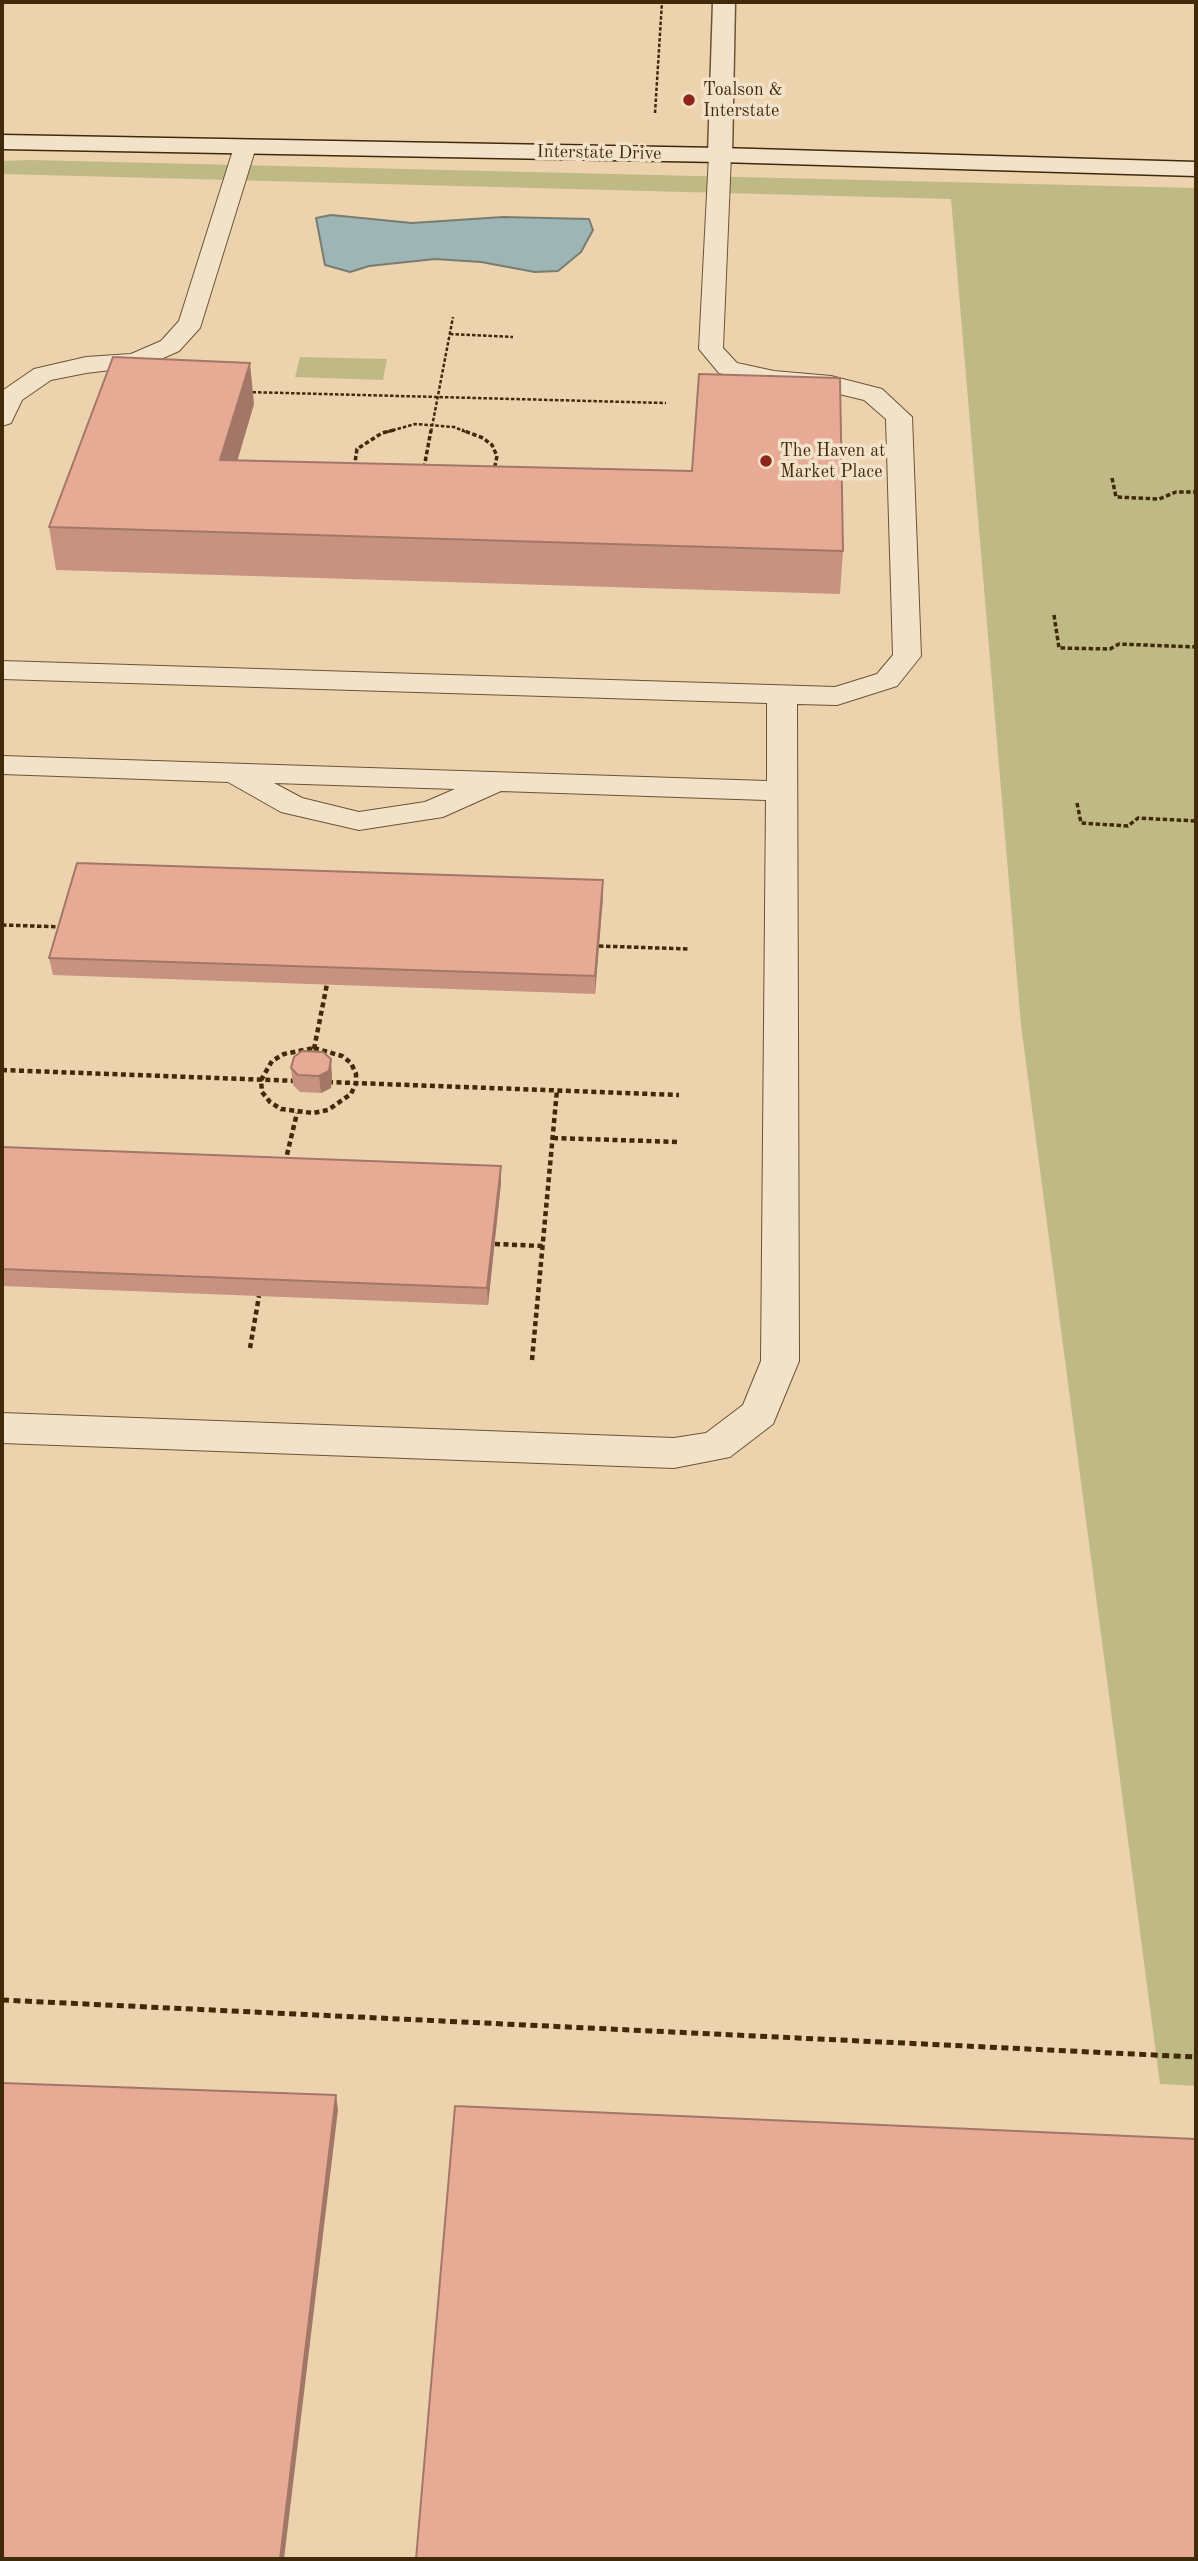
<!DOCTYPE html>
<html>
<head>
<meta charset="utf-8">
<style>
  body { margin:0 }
  #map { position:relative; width:1198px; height:2561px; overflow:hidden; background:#ecd3ae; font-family:"Old Standard TT",serif }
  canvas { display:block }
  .frame { position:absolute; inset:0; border:4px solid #402a09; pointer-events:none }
</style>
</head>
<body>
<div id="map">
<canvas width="1198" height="2561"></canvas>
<div class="frame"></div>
</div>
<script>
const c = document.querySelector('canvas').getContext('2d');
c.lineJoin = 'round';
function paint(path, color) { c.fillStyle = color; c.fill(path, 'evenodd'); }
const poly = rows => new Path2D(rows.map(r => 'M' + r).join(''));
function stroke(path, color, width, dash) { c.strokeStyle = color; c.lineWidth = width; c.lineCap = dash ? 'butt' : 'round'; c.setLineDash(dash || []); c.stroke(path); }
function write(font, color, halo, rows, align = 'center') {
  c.font = font + ' "Old Standard TT",serif'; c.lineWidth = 7; c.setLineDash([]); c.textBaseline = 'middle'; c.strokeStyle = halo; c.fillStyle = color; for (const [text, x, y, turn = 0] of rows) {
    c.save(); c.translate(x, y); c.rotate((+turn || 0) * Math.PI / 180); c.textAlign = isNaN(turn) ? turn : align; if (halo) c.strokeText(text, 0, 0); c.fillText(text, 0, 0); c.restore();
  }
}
const green = poly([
  [31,160,1196,188,1196,2086,1160,2084,1021,1025,951,199,2,174,2,161],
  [300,357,387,359,383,380,295,377]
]);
const water = poly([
  [331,215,412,223,503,217,589,219,593,230,581,252,558,271,535,272,481,262,435,259,369,266,350,272,325,265,316,218,331,215]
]);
const pathFar3 = poly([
  [655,113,662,2],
  [450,334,513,337],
  [247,392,666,403],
  [387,432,415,424,454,427,466,432],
  [431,432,453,317]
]);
const pathFar2 = poly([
  [394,430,382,433,357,449,354,469,364,488,468,492,495,466,497,456,492,445,483,438,462,430],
  [424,468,431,430],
  [1112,478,1116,497,1159,499,1176,492,1196,492],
  [1054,615,1059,648,1110,649,1119,644,1196,647],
  [1077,803,1081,823,1128,826,1138,818,1196,821],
  [2,925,64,927],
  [599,946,688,949]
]);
const pathFar1 = poly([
  [314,1048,342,1056,351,1063,356,1074,356,1083,351,1094,328,1110,313,1113,281,1109,270,1102,262,1092,261,1080,272,1061,284,1054,314,1048],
  [314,1049,327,984],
  [2,1070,298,1081],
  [328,1082,679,1095],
  [553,1138,679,1142],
  [285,1163,297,1113],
  [495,1244,543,1246],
  [250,1348,259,1296],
  [532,1360,557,1090]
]);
const path = poly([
  [2,2000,1196,2057]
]);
const lane = poly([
  [245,140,253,142,256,147,200,328,179,351,145,366,86,373,51,380,22,400,11,423,2,426,2,391,34,369,86,357,131,354,161,341,179,321,234,147,237,142,245,140],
  [720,148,728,150,731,155,723,348,737,363,774,371,831,376,882,389,912,417,921,656,897,686,837,705,797,704,799,1361,773,1424,730,1457,674,1468,2,1443,2,1413,674,1438,706,1433,743,1405,761,1361,766,800,501,791,443,817,359,830,281,812,228,782,2,774,2,756,767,781,767,703,2,679,2,661,835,687,877,674,893,655,886,419,864,400,831,392,774,387,719,373,699,349,709,155,712,150,720,148],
  [274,783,455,789,425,802,359,812,302,798,274,783]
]);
const street = poly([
  [713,2,735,2,732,155,728,160,720,162,712,160,708,155,713,2]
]);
const secondary = poly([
  [2,135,720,148,1196,162,1196,176,720,162,2,149,2,135]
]);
const wall = poly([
  [254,404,237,461,843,551,840,594,56,570,49,527],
  [603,880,603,897,595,994,53,975,49,958],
  [291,1068,332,1076,331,1088,321,1093,300,1092,293,1085],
  [2,1147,501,1166,501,1183,488,1305,2,1286]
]);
const shadedWall = poly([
  [250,363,254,404,225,503,220,460],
  [603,880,603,897,595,994,595,976],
  [331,1059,332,1076,331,1088,321,1093,319,1076],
  [501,1166,501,1183,488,1305,487,1288],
  [336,2095,338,2110,284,2559,280,2559]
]);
const building = poly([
  [113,357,250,363,220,460,692,471,699,374,840,378,843,551,49,527,113,357],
  [77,863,603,880,595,976,49,958,77,863],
  [302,1051,323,1052,331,1059,329,1071,319,1076,298,1075,291,1068,294,1057,302,1051],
  [2,1147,501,1166,487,1288,2,1269,2,1147],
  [2,2083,336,2095,280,2559,2,2559,2,2083],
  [455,2106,1196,2139,1196,2559,416,2559,455,2106]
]);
const markers = [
  [689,100,7,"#8f2418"],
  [766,461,7,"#8f2418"]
];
const farPoinames = [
  ["Toalson &",703,90],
  ["Interstate",703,111],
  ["The Haven at",780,451],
  ["Market Place",780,472]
];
const farStreetnames = [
  ["Interstate Drive",599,153,1]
];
paint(green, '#bfba85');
paint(water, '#9db5b5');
stroke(water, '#787d70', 2);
stroke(lane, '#6b5432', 2);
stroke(street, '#6b5432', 3);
stroke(secondary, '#402a09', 3);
stroke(pathFar3, '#402a09', 2.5, [3.5, 2]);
stroke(pathFar2, '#402a09', 3.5, [4.5, 2.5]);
stroke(pathFar1, '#402a09', 4.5, [5, 3.5]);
stroke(path, '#402a09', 5, [7, 4.5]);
paint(lane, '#f3e2ca');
paint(street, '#f3e2ca');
paint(secondary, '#f3e2ca');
paint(wall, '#c79280');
paint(shadedWall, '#a27768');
paint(building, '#e7aa95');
stroke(building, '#a27768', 2);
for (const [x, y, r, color] of markers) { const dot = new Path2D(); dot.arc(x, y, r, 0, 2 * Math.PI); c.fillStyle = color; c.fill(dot); stroke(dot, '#f3e2ca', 2.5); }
write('18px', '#402a09', '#f3e2ca', farPoinames, 'left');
write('18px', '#402a09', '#f3e2ca', farStreetnames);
</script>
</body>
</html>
